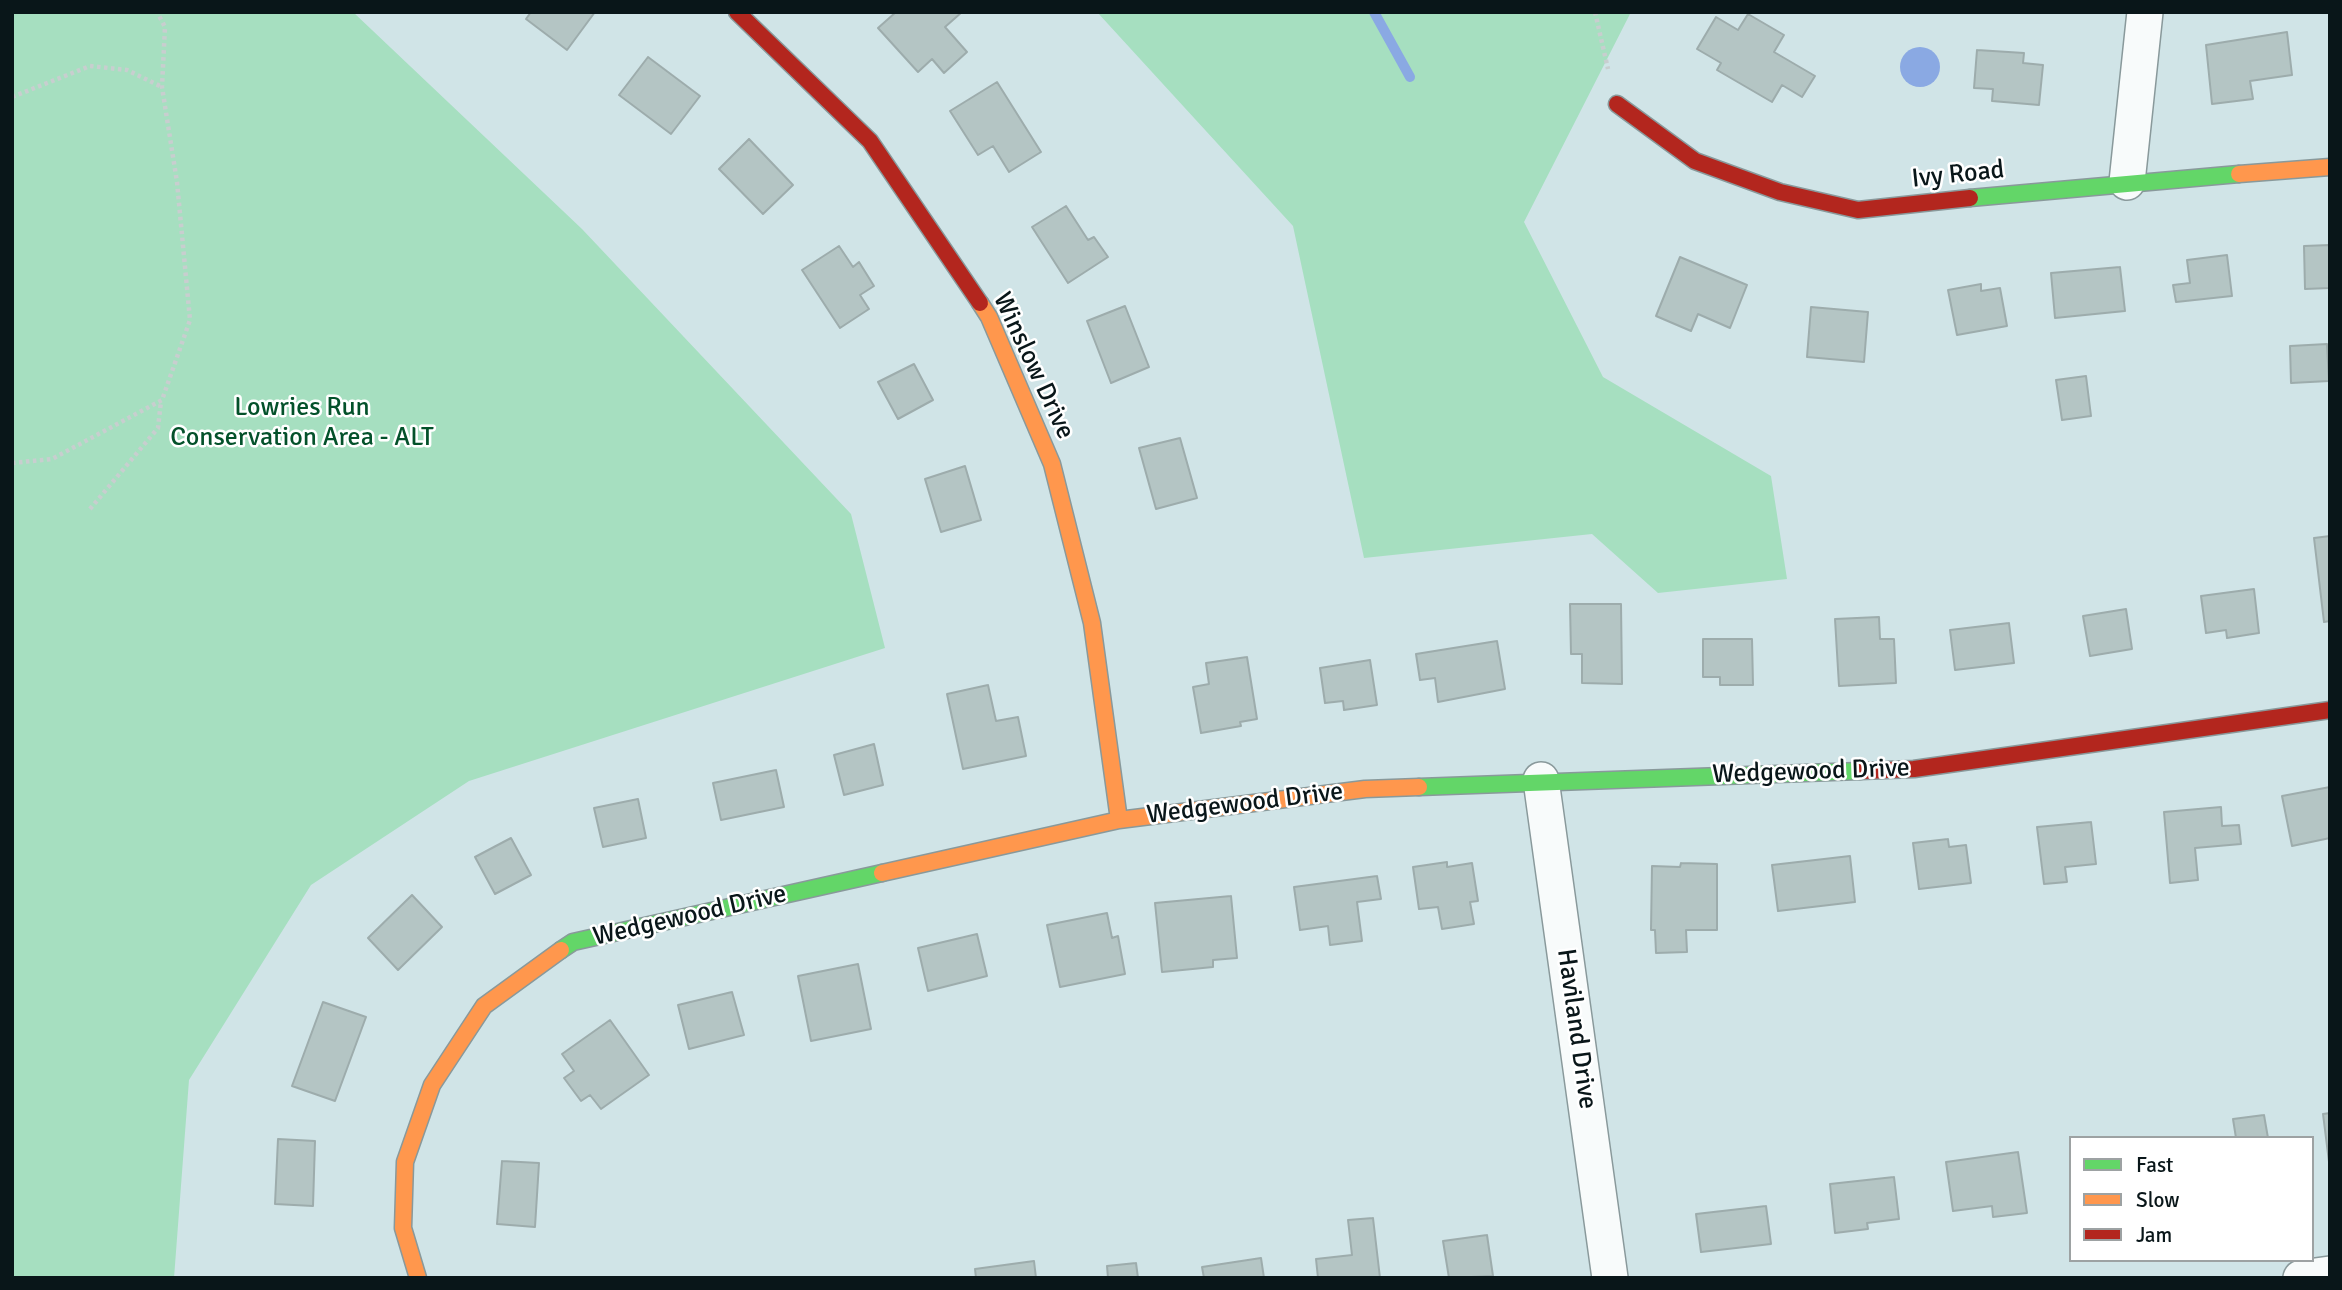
<!DOCTYPE html>
<html>
<head>
<meta charset="utf-8">
<style>
  body { margin:0 }
  #map { position:relative; width:2342px; height:1290px; overflow:hidden; background:#d0e4e7; font-family:Signika,sans-serif }
  canvas { display:block }
  .frame { position:absolute; inset:0; border:14px solid #091619; pointer-events:none }
  .legend { position:absolute; left:2069px; top:1136px; width:245px; height:126px; box-sizing:border-box; background:#fff; border:2px solid #9da2a3; margin:0; padding:9px 12px; list-style:none; font-size:21px; color:#091619 }
  .legend li { display:flex; align-items:center; gap:14px; height:35px }
  .legend b { width:35px; border:2px solid #9da2a3 }
</style>
</head>
<body>
<div id="map">
<canvas width="2342" height="1290"></canvas>
<div class="frame"></div>
<ul class="legend">
<li><b style="height:9px;background:#63d668"></b>Fast</li>
<li><b style="height:9px;background:#ff974d"></b>Slow</li>
<li><b style="height:9px;background:#b3261e"></b>Jam</li>
</ul>
</div>
<script>
const c = document.querySelector('canvas').getContext('2d');
c.lineJoin = 'round';
function paint(path, color) { c.fillStyle = color; c.fill(path, 'evenodd'); }
const poly = rows => new Path2D(rows.map(r => 'M' + r).join(''));
function stroke(path, color, width, dash) { c.strokeStyle = color; c.lineWidth = width; c.lineCap = dash ? 'butt' : 'round'; c.setLineDash(dash || []); c.stroke(path); }
function write(font, color, halo, rows, align = 'center') {
  c.font = font + ' Signika,sans-serif'; c.lineWidth = 5; c.setLineDash([]); c.textBaseline = 'middle'; c.strokeStyle = halo; c.fillStyle = color; for (const [text, x, y, turn = 0] of rows) {
    c.save(); c.translate(x, y); c.rotate((+turn || 0) * Math.PI / 180); c.textAlign = isNaN(turn) ? turn : align; if (halo) c.strokeText(text, 0, 0); c.fillText(text, 0, 0); c.restore();
  }
}
const green = poly([
  [12,12,353,12,582,229,851,514,885,648,469,781,311,885,189,1080,174,1278,12,1278],
  [1097,12,1631,12,1524,222,1603,377,1771,476,1787,579,1658,593,1592,534,1364,558,1293,226]
]);
const water = poly([
  '1900 67a20 20 0 1 1 40 0a20 20 0 1 1-40 0Z'
]);
const stream = poly([
  [1374,12,1410,77]
]);
const building = poly([
  [531,12,595,12,567,50,526,19,531,12],
  [896,12,962,12,945,27,967,52,944,73,932,59,918,72,878,28,896,12],
  [1748,14,1784,35,1774,52,1815,76,1802,97,1782,85,1772,102,1717,70,1721,63,1697,49,1716,17,1738,30,1748,14],
  [2287,32,2292,75,2250,81,2253,99,2212,104,2206,45,2287,32],
  [1977,50,2024,53,2023,63,2043,65,2039,105,1992,101,1993,89,1974,88,1977,50],
  [648,57,700,96,671,134,619,95,648,57],
  [997,82,1041,152,1009,172,993,146,978,155,950,111,997,82],
  [749,139,793,185,763,214,719,169,749,139],
  [1066,206,1088,240,1094,237,1108,257,1068,283,1032,227,1066,206],
  [2330,245,2330,288,2305,289,2304,246,2330,245],
  [839,246,853,267,859,262,874,286,860,295,869,309,840,328,802,270,839,246],
  [2227,255,2232,296,2176,302,2173,285,2190,283,2187,260,2227,255],
  [1680,257,1747,285,1730,328,1698,314,1691,331,1656,316,1680,257],
  [2120,267,2125,311,2055,318,2051,273,2120,267],
  [1981,284,1981,291,2000,288,2007,326,1957,335,1948,290,1981,284],
  [1125,306,1149,367,1111,383,1087,321,1125,306],
  [1811,307,1868,312,1864,362,1807,357,1811,307],
  [2327,344,2329,381,2291,383,2290,346,2327,344],
  [914,364,933,400,898,419,878,382,914,364],
  [2086,376,2091,416,2062,420,2056,380,2086,376],
  [1180,438,1197,498,1156,509,1139,448,1180,438],
  [965,466,981,520,941,532,925,479,965,466],
  [2330,536,2330,621,2324,622,2314,538,2330,536],
  [2254,589,2259,633,2227,638,2226,630,2206,633,2201,596,2254,589],
  [1570,604,1621,604,1622,684,1582,683,1582,654,1571,654,1570,604],
  [2126,609,2132,649,2090,656,2083,616,2126,609],
  [1879,617,1880,639,1894,639,1896,683,1839,686,1835,619,1879,617],
  [2009,623,2014,663,1955,670,1950,630,2009,623],
  [1703,639,1752,639,1753,685,1720,685,1720,677,1703,677,1703,639],
  [1497,641,1505,689,1438,702,1435,678,1420,680,1416,654,1497,641],
  [1247,657,1257,719,1240,722,1241,726,1201,733,1193,687,1209,684,1206,663,1247,657],
  [1370,660,1377,705,1344,710,1343,701,1325,703,1320,668,1370,660],
  [988,685,996,721,1018,717,1026,756,963,769,947,694,988,685],
  [874,744,883,785,844,795,834,755,874,744],
  [776,770,784,807,721,820,713,783,776,770],
  [2330,787,2330,838,2292,846,2282,796,2330,787],
  [638,799,646,838,603,847,594,808,638,799],
  [2221,807,2222,826,2239,825,2241,844,2195,848,2198,880,2170,883,2164,812,2221,807],
  [2091,822,2096,864,2065,867,2067,882,2044,884,2037,827,2091,822],
  [511,838,531,875,495,894,475,857,511,838],
  [1948,839,1949,847,1966,845,1971,883,1919,889,1913,843,1948,839],
  [1850,856,1855,902,1778,911,1772,865,1850,856],
  [1447,862,1447,867,1472,863,1478,901,1470,902,1474,924,1442,929,1438,907,1419,909,1413,867,1447,862],
  [1681,863,1717,864,1717,930,1686,930,1687,952,1656,953,1655,930,1651,930,1652,866,1680,867,1681,863],
  [1377,876,1381,899,1357,902,1362,941,1330,945,1328,926,1300,930,1294,887,1377,876],
  [412,895,442,927,398,970,368,938,412,895],
  [1231,896,1237,958,1213,960,1213,967,1162,972,1155,903,1231,896],
  [1107,913,1112,938,1118,936,1125,974,1060,987,1047,925,1107,913],
  [977,934,987,976,928,991,918,948,977,934],
  [858,964,871,1029,811,1041,798,976,858,964],
  [732,992,744,1035,689,1049,678,1005,732,992],
  [323,1002,366,1017,335,1101,292,1086,323,1002],
  [610,1020,649,1075,601,1109,590,1095,581,1101,564,1078,574,1071,562,1054,610,1020],
  [2330,1113,2330,1161,2329,1162,2323,1114,2330,1113],
  [2264,1115,2268,1138,2236,1138,2233,1119,2264,1115],
  [278,1139,315,1141,313,1206,275,1204,278,1139],
  [2018,1152,2027,1213,1993,1217,1992,1206,1953,1211,1946,1162,2018,1152],
  [502,1161,539,1163,535,1227,497,1224,502,1161],
  [1894,1177,1899,1219,1867,1223,1868,1229,1835,1233,1830,1184,1894,1177],
  [1766,1206,1771,1244,1701,1252,1696,1214,1766,1206],
  [1373,1218,1380,1278,1318,1278,1316,1259,1352,1255,1348,1220,1373,1218],
  [1487,1235,1493,1276,1449,1278,1443,1241,1487,1235],
  [1261,1258,1264,1278,1204,1278,1202,1267,1261,1258],
  [1034,1261,1036,1278,976,1278,975,1269,1034,1261],
  [1136,1263,1138,1278,1108,1278,1107,1266,1136,1263]
]);
const path = poly([
  [1595,12,1608,69],
  [12,97,90,66,127,70,162,87],
  [12,463,52,459,162,400,190,320,177,182,162,87,165,27,157,12],
  [90,509,158,428,161,401]
]);
const street = poly([
  [2127,182,2145,12],
  [1541,780,1610,1278],
  [2301,1278,2330,1274]
]);
const fast = poly([
  [1970,198,2239,174],
  [1419,787,1860,771],
  [561,950,573,942,882,873]
]);
const slow = poly([
  [2239,174,2330,167],
  [980,303,989,317,1052,464,1092,623,1119,820],
  [882,873,1119,820,1365,789,1419,787],
  [418,1278,403,1228,405,1162,432,1085,484,1006,561,950]
]);
const jam = poly([
  [737,12,870,141,980,303],
  [1617,104,1695,161,1780,192,1858,210,1970,198],
  [1860,771,1914,769,2330,710]
]);
const streetNames = [
  ["Ivy Road",1958,175,-6],
  ["Winslow Drive",1033,366,65],
  ["Wedgewood Drive",1811,772,-2],
  ["Wedgewood Drive",1245,804,-7],
  ["Wedgewood Drive",690,916,-13],
  ["Haviland Drive",1576,1029,82]
];
const parkNames = [
  ["Lowries Run",302,408],
  ["Conservation Area - ALT",302,438]
];
paint(green, '#a6dfc0');
paint(water, '#8aa9e3');
stroke(stream, '#8aa9e3', 10);
paint(building, '#b4c5c4');
stroke(building, '#9dacac', 2);
stroke(street, '#89999b', 38);
stroke(fast, '#89999b', 19);
stroke(slow, '#89999b', 19);
stroke(jam, '#89999b', 19);
stroke(path, '#c8cecf', 4.5, [3.5, 3.5]);
stroke(street, '#f8fbfb', 35);
stroke(fast, '#63d668', 16);
stroke(slow, '#ff974d', 16);
stroke(jam, '#b3261e', 16);
write('26px', '#091619', '#fff', streetNames);
write('26px', '#03512a', '#fff', parkNames);
</script>
</body>
</html>
